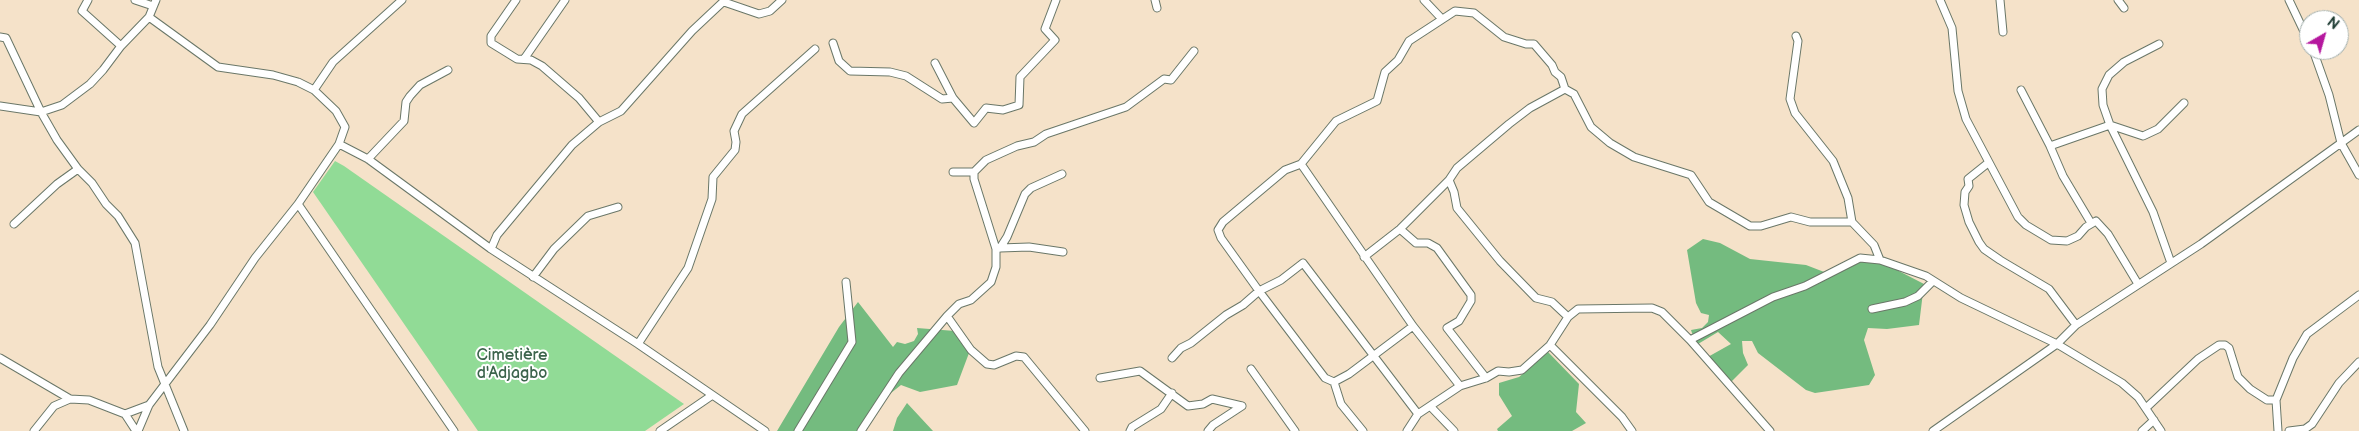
<!DOCTYPE html>
<html>
<head>
<meta charset="utf-8">
<style>
  body { margin:0 }
  #map { position:relative; width:2359px; height:431px; overflow:hidden; background:#f5e2c9; font-family:"Balsamiq Sans",sans-serif }
  canvas { display:block }
  .north { position:absolute; left:2299px; top:10px; width:50px; height:50px; box-sizing:border-box; background:#fff; border:1px solid #a5b1ae; border-radius:50%; rotate:38deg; font-size:14px; font-weight:700; line-height:20px; text-align:center; color:#1f3d34 }
  .north::after { content:''; display:block; margin:auto; width:18px; height:22px; background:#b5179e; clip-path:polygon(50% 0,100% 100%,50% 72%,0 100%) }
</style>
</head>
<body>
<div id="map">
<canvas width="2359" height="431"></canvas>
<div class="north">N</div>
</div>
<script>
const c = document.querySelector('canvas').getContext('2d');
c.lineJoin = 'round';
function paint(path, color) { c.fillStyle = color; c.fill(path, 'evenodd'); }
const poly = rows => new Path2D(rows.map(r => 'M' + r).join(''));
function stroke(path, color, width, dash) { c.strokeStyle = color; c.lineWidth = width; c.lineCap = dash ? 'butt' : 'round'; c.setLineDash(dash || []); c.stroke(path); }
function write(font, color, halo, rows, align = 'center') {
  c.font = font + ' "Balsamiq Sans",sans-serif'; c.lineWidth = 4; c.setLineDash([]); c.textBaseline = 'middle'; c.strokeStyle = halo; c.fillStyle = color; for (const [text, x, y, turn = 0] of rows) {
    c.save(); c.translate(x, y); c.rotate((+turn || 0) * Math.PI / 180); c.textAlign = isNaN(turn) ? turn : align; if (halo) c.strokeText(text, 0, 0); c.fillText(text, 0, 0); c.restore();
  }
}
const green = poly([
  [335,161,344,166,684,404,645,431,478,431,313,192]
]);
const forest = poly([
  [1703,239,1720,243,1750,259,1806,265,1832,275,1856,262,1872,261,1893,268,1924,284,1919,325,1887,329,1868,328,1864,340,1875,375,1869,385,1815,393,1806,390,1758,353,1752,341,1742,341,1743,353,1748,365,1729,384,1706,358,1731,344,1718,332,1698,344,1692,333,1691,330,1702,328,1708,322,1709,315,1701,313,1696,303,1687,250],
  [858,302,893,347,897,342,905,344,914,341,918,334,917,328,955,331,969,353,957,385,920,392,901,385,881,401,860,431,777,431,839,327],
  [1548,352,1579,384,1576,412,1586,423,1572,431,1498,431,1497,429,1512,416,1499,395,1499,383,1519,377],
  [907,403,933,431,893,431,897,418]
]);
const minor = poly([
  [88,0,82,11,121,46],
  [135,0,153,6],
  [516,0,491,36,491,43,517,59,531,60,542,66,579,98,599,122],
  [1155,0,1157,8],
  [1424,0,1442,19],
  [1940,0,1952,28,1958,91,1966,119,2018,217,2026,225,2051,240,2067,241,2078,236,2086,227,2096,221,2108,234,2138,284],
  [2000,0,2003,32],
  [2118,0,2124,8],
  [2289,0,2309,42],
  [724,2,759,14,770,11,782,0],
  [149,17,156,0],
  [1796,36,1798,41,1790,99,1795,113,1833,161,1848,198,1852,222,1874,245,1880,260],
  [0,37,6,38,41,112,57,140,78,169,92,183,106,204,118,216,135,243,158,367,184,431],
  [833,43,839,61,850,71,890,72,906,76,942,99,953,98],
  [2159,44,2124,62,2109,75,2102,89,2103,105,2110,125,2153,212,2171,263],
  [2313,50,2329,95,2341,143,2359,175],
  [524,59,565,0],
  [935,63,953,98,974,123,986,108,1003,110,1019,105,1020,77,1055,40,1045,29,1056,0],
  [314,90,333,62,402,0],
  [2021,90,2050,146,2063,176,2091,223],
  [0,106,41,112,62,105,90,84,103,70,121,46,149,17,218,67,273,75,298,82,314,90,336,111,345,127,339,144,298,204,255,258,210,325,149,405,138,431],
  [339,144,368,159,491,249,638,344,765,431],
  [2050,146,2110,125,2143,136,2158,129,2184,103],
  [368,159,404,121,406,102,410,96,420,85,448,70],
  [1988,163,1968,179,1969,186,1965,192,1964,205,1969,222,1979,242,1984,249,2000,260,2049,289,2076,325],
  [1301,164,1413,326,1460,386],
  [953,172,974,172],
  [1449,180,1454,192,1457,208,1500,261,1536,298,1552,302,1568,317],
  [298,204,454,431],
  [14,224,57,184,78,169],
  [1400,229,1416,243,1428,243,1437,248,1471,295,1471,301,1459,321,1447,328,1486,378],
  [1000,248,1029,247,1063,252],
  [491,249,497,235,572,145,599,122,621,111,692,31,725,0],
  [996,249,1000,248,1007,237,1025,194,1031,188,1062,174],
  [1364,257,1400,229,1449,180,1457,168,1509,124,1530,108,1565,89],
  [533,277,554,249,588,216,618,207],
  [1872,309,1905,302,1918,296,1933,281],
  [947,316,971,350,987,364,994,365,1016,356,1024,357,1085,431],
  [1413,326,1349,374,1334,382,1325,378,1259,291,1221,238,1218,230,1223,222,1285,170,1301,164,1336,121,1377,101,1385,72,1398,60,1409,41,1455,11,1474,13,1504,37,1526,44,1534,44,1552,65,1555,72,1561,77,1565,89,1574,94,1591,127,1610,143,1634,157,1691,175,1709,202,1750,226,1761,226,1791,217,1810,222,1852,222],
  [1690,340,1773,297,1805,286,1860,258,1880,260,1926,276,1961,298,2057,344,2122,383,2138,397,2161,431],
  [638,344,688,268,712,199,713,177,735,150,736,142,734,131,742,114,815,49],
  [1550,345,1622,417,1632,431],
  [0,358,70,399,89,400,125,414,136,431],
  [1172,358,1181,348,1191,343,1226,315,1243,305,1259,291,1281,280,1303,263,1418,414,1460,386,1486,378,1498,371,1509,372,1522,370,1550,345,1568,317,1578,309,1652,308,1662,312,1690,340,1770,431],
  [1251,369,1295,431],
  [1100,378,1140,371,1188,406,1203,404,1212,399,1242,406],
  [1334,382,1341,404,1363,431],
  [1430,406,1454,431],
  [2146,408,2198,359,2219,345,2225,345,2229,348,2238,377,2250,389,2267,400,2276,400],
  [125,414,149,405],
  [34,431,54,406,70,399],
  [660,431,711,396],
  [798,431,852,342,846,282],
  [861,431,899,373,947,316,959,304,971,300,991,282,996,267,996,249,974,179,974,172,986,160,1017,146,1034,142,1046,134,1126,107,1164,79,1171,80,1194,51],
  [1130,431,1132,427,1161,409,1172,393],
  [1208,431,1213,425,1242,406],
  [1407,431,1418,414],
  [1933,431,2057,344,2076,325,2201,244,2359,130],
  [2142,431,2154,420],
  [2278,431,2276,400,2293,358,2307,334,2359,295],
  [2289,431,2305,429,2312,424,2339,383,2359,362]
]);
const parkNames = [
  ["Cimetière",512,356],
  ["d'Adjagbo",512,374]
];
paint(green, '#91db96');
paint(forest, '#74bb7f');
stroke(minor, '#6a7768', 9);
stroke(minor, '#fff', 7);
write('16px', '#3c644c', '#fff', parkNames);
</script>
</body>
</html>
